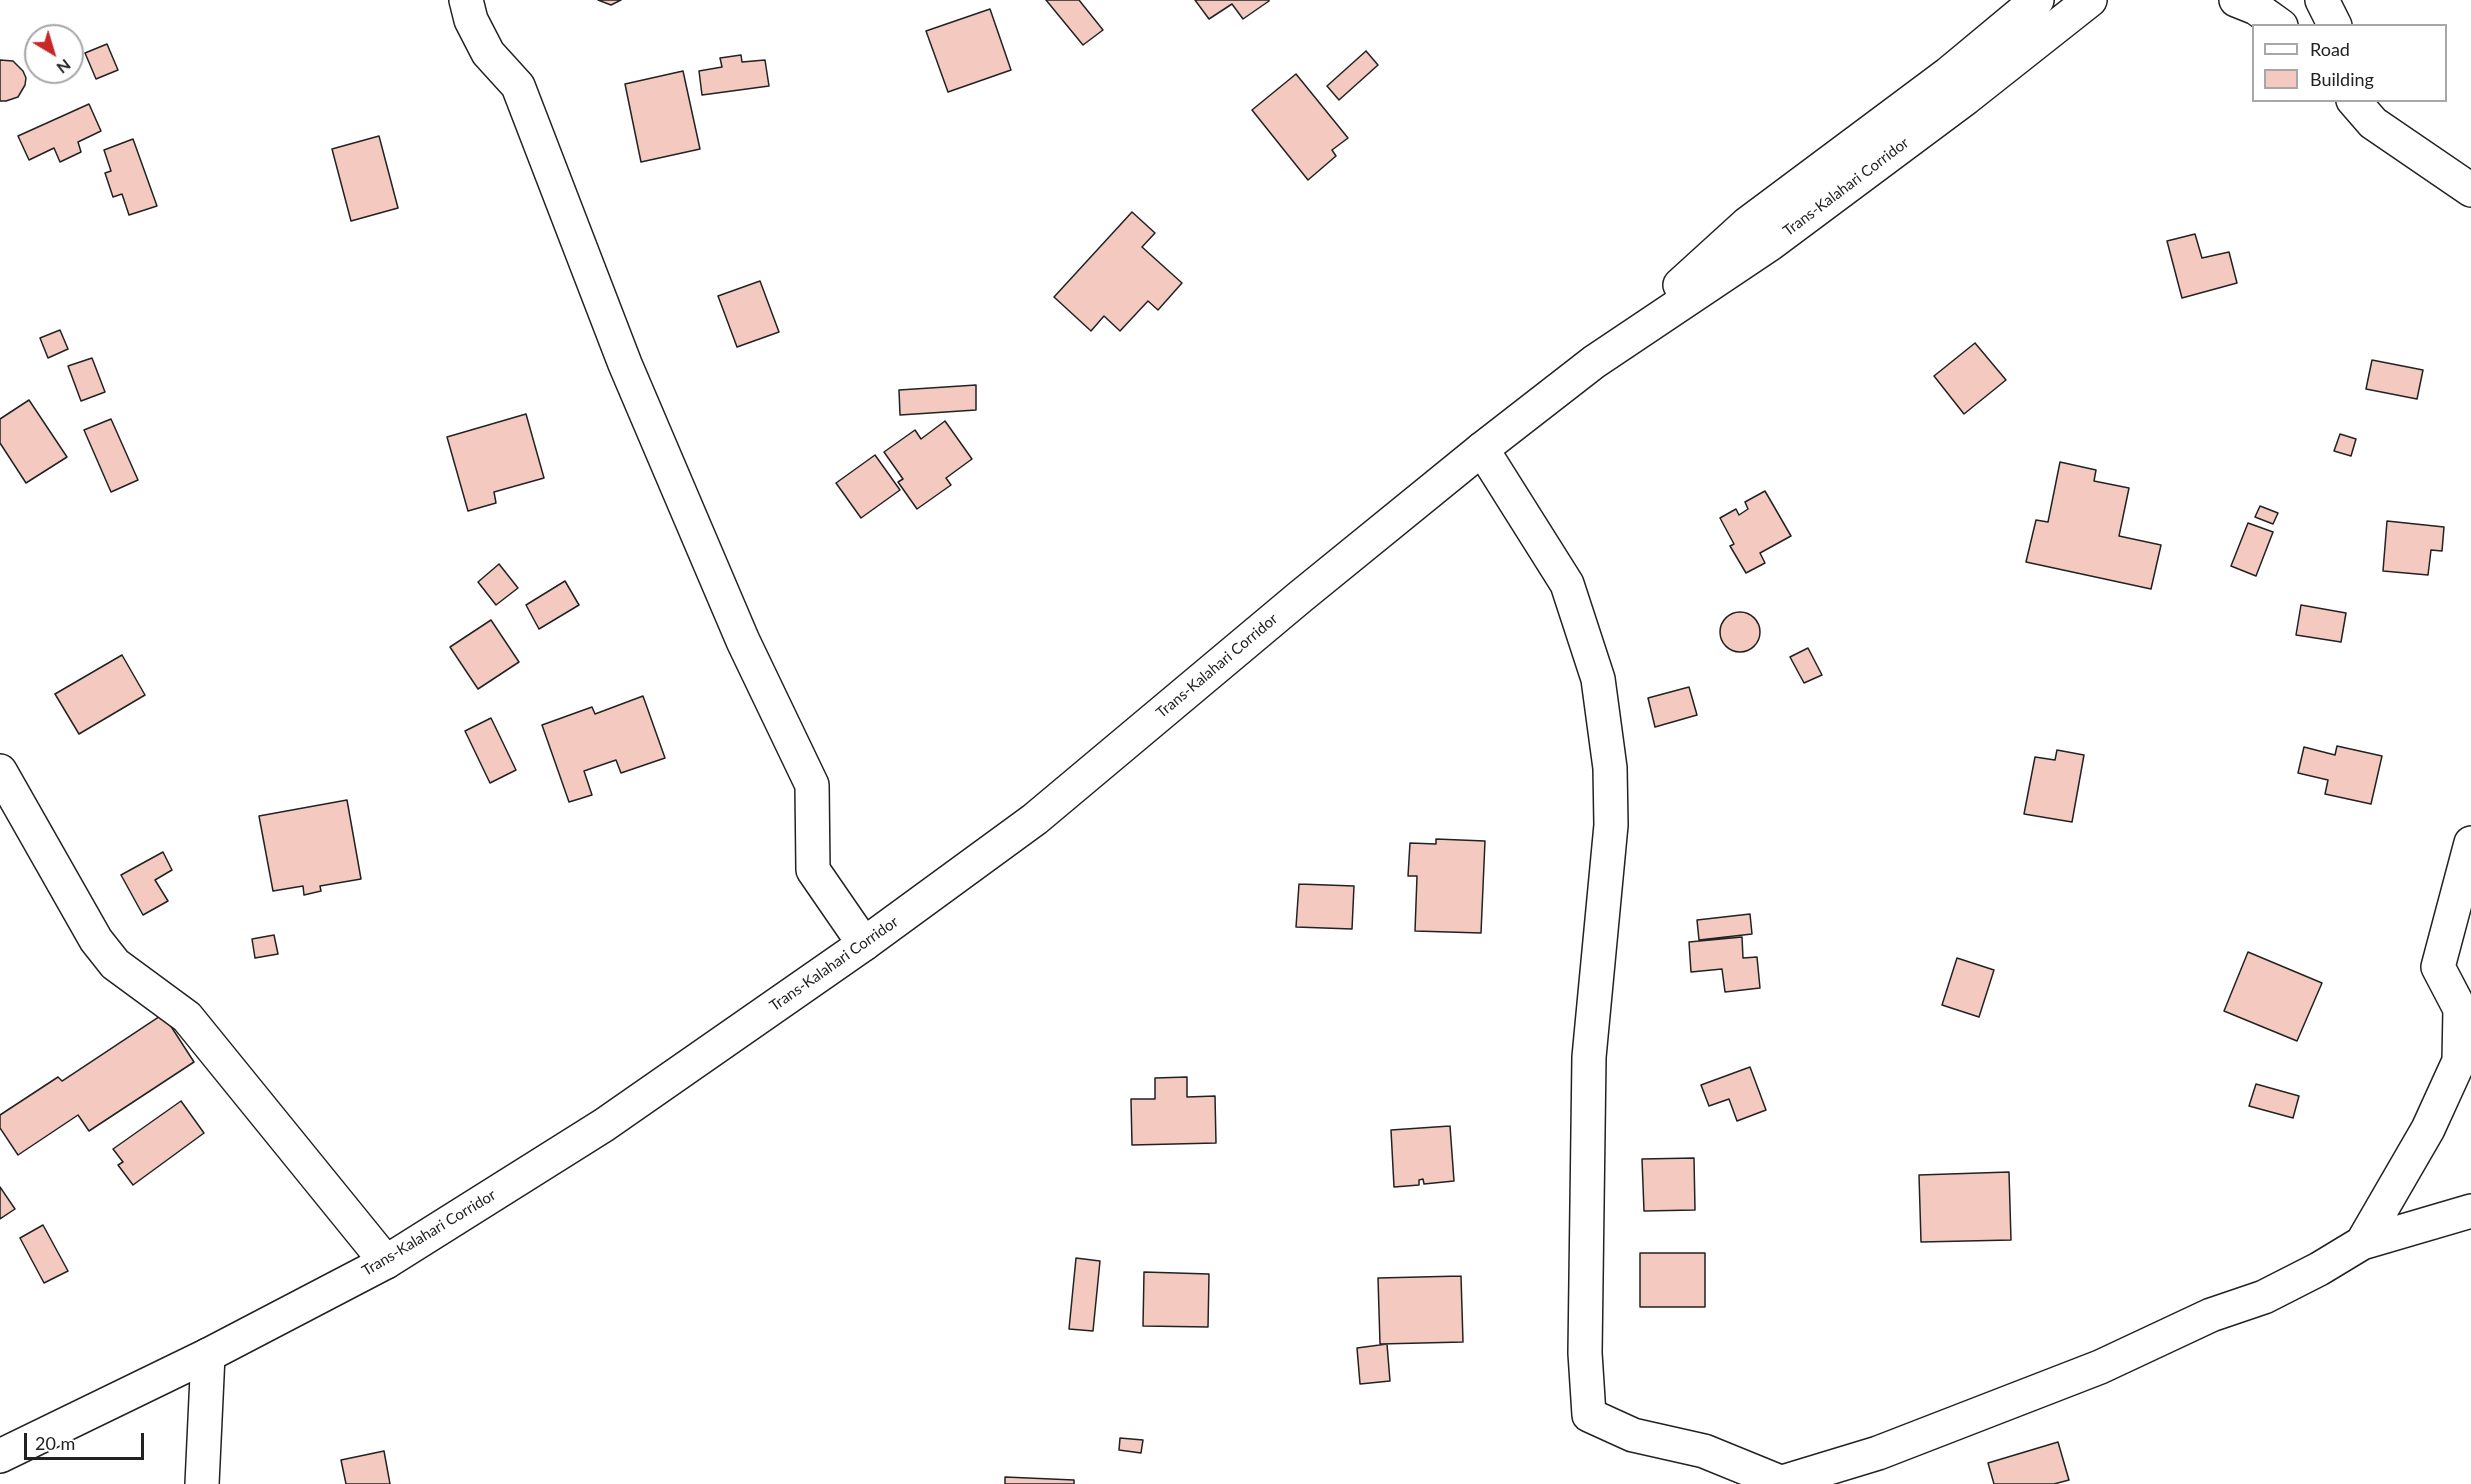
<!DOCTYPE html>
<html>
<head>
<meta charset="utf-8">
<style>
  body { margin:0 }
  #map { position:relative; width:2471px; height:1484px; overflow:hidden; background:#fff; font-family:Lato,sans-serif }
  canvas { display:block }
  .legend { position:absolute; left:2252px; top:24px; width:195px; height:78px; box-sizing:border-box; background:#fff; border:2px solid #a7a7a7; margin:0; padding:8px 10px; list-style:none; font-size:18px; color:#222 }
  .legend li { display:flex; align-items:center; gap:12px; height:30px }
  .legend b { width:30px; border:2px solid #a7a7a7 }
  .north { position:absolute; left:24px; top:24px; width:60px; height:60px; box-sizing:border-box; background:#fff; border:2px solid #a7a7a7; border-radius:50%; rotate:142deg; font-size:16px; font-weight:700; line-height:24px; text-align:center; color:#222 }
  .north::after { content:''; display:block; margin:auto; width:21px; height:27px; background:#c62828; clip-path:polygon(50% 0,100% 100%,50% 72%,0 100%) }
  .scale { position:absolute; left:24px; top:1433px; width:120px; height:27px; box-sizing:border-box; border:3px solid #222; border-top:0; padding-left:8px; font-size:18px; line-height:21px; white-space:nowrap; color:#222; -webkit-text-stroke:4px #fff; paint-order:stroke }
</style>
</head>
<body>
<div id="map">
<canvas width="2471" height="1484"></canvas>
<ul class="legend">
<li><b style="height:8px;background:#fff"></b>Road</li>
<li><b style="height:16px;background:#f3c9c0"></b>Building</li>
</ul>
<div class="north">N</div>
<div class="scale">20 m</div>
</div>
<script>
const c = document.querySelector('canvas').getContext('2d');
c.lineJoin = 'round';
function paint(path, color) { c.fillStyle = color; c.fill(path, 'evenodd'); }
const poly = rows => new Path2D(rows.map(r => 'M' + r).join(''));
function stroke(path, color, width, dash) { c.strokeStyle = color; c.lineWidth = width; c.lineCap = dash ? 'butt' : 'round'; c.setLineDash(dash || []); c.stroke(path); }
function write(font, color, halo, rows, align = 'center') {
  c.font = font + ' Lato,sans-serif'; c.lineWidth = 4.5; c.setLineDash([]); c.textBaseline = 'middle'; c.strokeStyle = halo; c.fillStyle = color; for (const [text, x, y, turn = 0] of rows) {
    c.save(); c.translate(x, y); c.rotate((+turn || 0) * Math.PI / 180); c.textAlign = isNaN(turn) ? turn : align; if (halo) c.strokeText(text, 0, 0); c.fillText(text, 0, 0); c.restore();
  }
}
const building = poly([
  [598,0,621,0,611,5,598,0],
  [1046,0,1079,0,1103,30,1083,45,1046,0],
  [1195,0,1269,0,1269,1,1243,19,1232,4,1209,19,1195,0],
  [990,9,1011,70,948,92,926,31,990,9],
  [107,44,118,70,96,79,85,53,107,44],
  [1366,51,1378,65,1339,100,1327,86,1366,51],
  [741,55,742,62,765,60,769,86,702,95,699,71,722,67,720,58,741,55],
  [0,60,13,61,23,71,26,78,25,85,18,97,6,101,0,101,0,60],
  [683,71,700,149,641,162,625,84,683,71],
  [1296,74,1348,138,1332,150,1336,156,1308,180,1252,110,1296,74],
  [89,104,101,131,78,142,81,152,60,162,54,148,29,160,18,136,89,104],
  [379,136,398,208,351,221,332,149,379,136],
  [133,139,157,206,129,215,122,194,113,197,105,173,111,171,104,150,133,139],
  [1132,212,1155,233,1142,247,1182,283,1158,310,1148,301,1120,331,1104,316,1091,331,1054,297,1132,212],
  [2195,234,2202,258,2229,252,2237,283,2182,298,2167,241,2195,234],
  [760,281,779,332,737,347,718,296,760,281],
  [60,330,68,349,48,358,40,338,60,330],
  [1975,343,2006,380,1964,414,1934,376,1975,343],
  [92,358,105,392,81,401,68,366,92,358],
  [2372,360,2423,370,2417,399,2366,389,2372,360],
  [976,385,976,410,900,415,899,390,976,385],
  [29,400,67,457,26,483,0,443,0,419,29,400],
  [526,414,544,478,494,492,496,503,468,511,447,437,526,414],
  [111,419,138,480,111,492,84,430,111,419],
  [945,421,972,459,946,478,951,485,917,509,898,482,903,479,884,452,915,430,921,439,945,421],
  [2340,434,2356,439,2351,456,2334,451,2340,434],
  [875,455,900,490,861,518,836,483,875,455],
  [2060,462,2096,470,2094,481,2129,488,2119,536,2161,545,2151,589,2026,562,2036,520,2048,522,2060,462],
  [1765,491,1791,536,1760,553,1765,563,1746,573,1730,546,1734,544,1720,518,1736,509,1739,515,1748,509,1745,502,1765,491],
  [2260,506,2278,513,2273,524,2255,517,2260,506],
  [2387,521,2444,527,2442,551,2431,550,2428,575,2383,571,2387,521],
  [2248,523,2273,532,2256,576,2231,566,2248,523],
  [499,564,518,588,496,605,478,582,499,564],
  [565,581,579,605,539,629,526,605,565,581],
  [2301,605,2346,613,2341,642,2296,635,2301,605],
  '1720 632a20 20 0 1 1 40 0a20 20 0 1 1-40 0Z',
  [491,620,519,662,478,689,450,647,491,620],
  [1808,648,1822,675,1804,683,1790,657,1808,648],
  [122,655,145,695,79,734,55,694,122,655],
  [1689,687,1697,715,1655,727,1648,698,1689,687],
  [643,696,665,758,621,773,616,760,584,771,592,795,569,802,542,725,592,707,595,714,643,696],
  [491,718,516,770,490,783,465,731,491,718],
  [2337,746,2382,756,2371,804,2325,794,2328,780,2298,773,2304,747,2335,755,2337,746],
  [2057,750,2084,755,2072,822,2024,814,2035,757,2055,760,2057,750],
  [347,800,361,879,320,886,321,891,304,895,303,886,273,891,259,816,347,800],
  [1436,839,1485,841,1481,933,1415,931,1417,876,1408,876,1410,843,1436,844,1436,839],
  [163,852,172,870,155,880,168,901,143,915,121,875,163,852],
  [1299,884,1354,886,1352,929,1296,927,1299,884],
  [1750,914,1752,934,1699,940,1697,920,1750,914],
  [274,935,278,954,255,958,252,939,274,935],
  [1742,937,1743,958,1757,957,1760,988,1725,992,1722,969,1691,972,1689,942,1742,937],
  [2248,952,2322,983,2297,1041,2224,1011,2248,952],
  [1957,958,1994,970,1979,1017,1942,1005,1957,958],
  [163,1014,194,1062,89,1131,78,1115,18,1155,0,1128,0,1115,58,1077,62,1081,163,1014],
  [1750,1067,1766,1110,1737,1121,1729,1099,1709,1106,1701,1085,1750,1067],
  [1187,1077,1187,1097,1215,1096,1216,1143,1132,1145,1131,1099,1155,1099,1155,1078,1187,1077],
  [2256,1084,2299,1096,2293,1118,2249,1106,2256,1084],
  [181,1101,204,1133,133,1185,118,1165,123,1162,113,1149,181,1101],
  [1450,1126,1454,1181,1424,1184,1423,1179,1419,1180,1419,1185,1394,1187,1391,1130,1450,1126],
  [1694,1158,1695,1210,1644,1211,1642,1159,1694,1158],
  [2009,1172,2011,1240,1921,1242,1919,1175,2009,1172],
  [0,1187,15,1209,0,1219,0,1187],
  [43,1225,68,1271,44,1283,20,1238,43,1225],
  [1640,1253,1705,1253,1705,1307,1640,1307,1640,1253],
  [1076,1258,1100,1261,1093,1331,1069,1329,1076,1258],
  [1144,1272,1209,1274,1208,1327,1143,1326,1144,1272],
  [1461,1276,1463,1342,1380,1344,1378,1278,1461,1276],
  [1387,1344,1390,1381,1360,1384,1357,1348,1387,1344],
  [1120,1438,1143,1440,1141,1453,1119,1450,1120,1438],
  [2058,1442,2069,1480,2054,1484,1994,1484,1988,1463,2058,1442],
  [384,1451,390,1484,346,1484,341,1460,384,1451],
  [1005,1477,1074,1480,1074,1484,1005,1484,1005,1477]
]);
const minor = poly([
  [466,0,471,20,488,53,518,86,625,364,743,641,812,785,813,870,864,944],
  [2322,0,2335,26],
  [2353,100,2373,123,2471,190],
  [1482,449,1567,584,1598,679,1610,768,1611,825,1589,1057,1585,1353,1589,1415,1633,1435,1704,1451,1780,1482],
  [0,771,96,940,115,964,187,1017,386,1262],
  [2362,1243,2428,1129,2459,1061,2460,1009,2438,967,2471,843],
  [202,1484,208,1355],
  [1776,1484,1878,1453,2100,1367,2211,1315,2264,1297,2319,1269,2362,1243,2471,1211]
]);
const trunk = poly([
  [2236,0,2256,8,2281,26],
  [1680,285,1747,224,1948,74,2037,0],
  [0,1456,208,1355,386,1262,604,1125,864,944,1035,819,1300,597,1482,449,1594,362,1770,244,1966,98,2090,0]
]);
const streetNames = [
  ["Trans-Kalahari Corridor",1846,187,-37],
  ["Trans-Kalahari Corridor",1217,666,-40],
  ["Trans-Kalahari Corridor",834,964,-35],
  ["Trans-Kalahari Corridor",429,1233,-31]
];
paint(building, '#f3c9c0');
stroke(building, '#222', 1.5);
stroke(minor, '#222', 36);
stroke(trunk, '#222', 36);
stroke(minor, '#fff', 33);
stroke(trunk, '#fff', 33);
write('15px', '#222', '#fff', streetNames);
</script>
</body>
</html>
